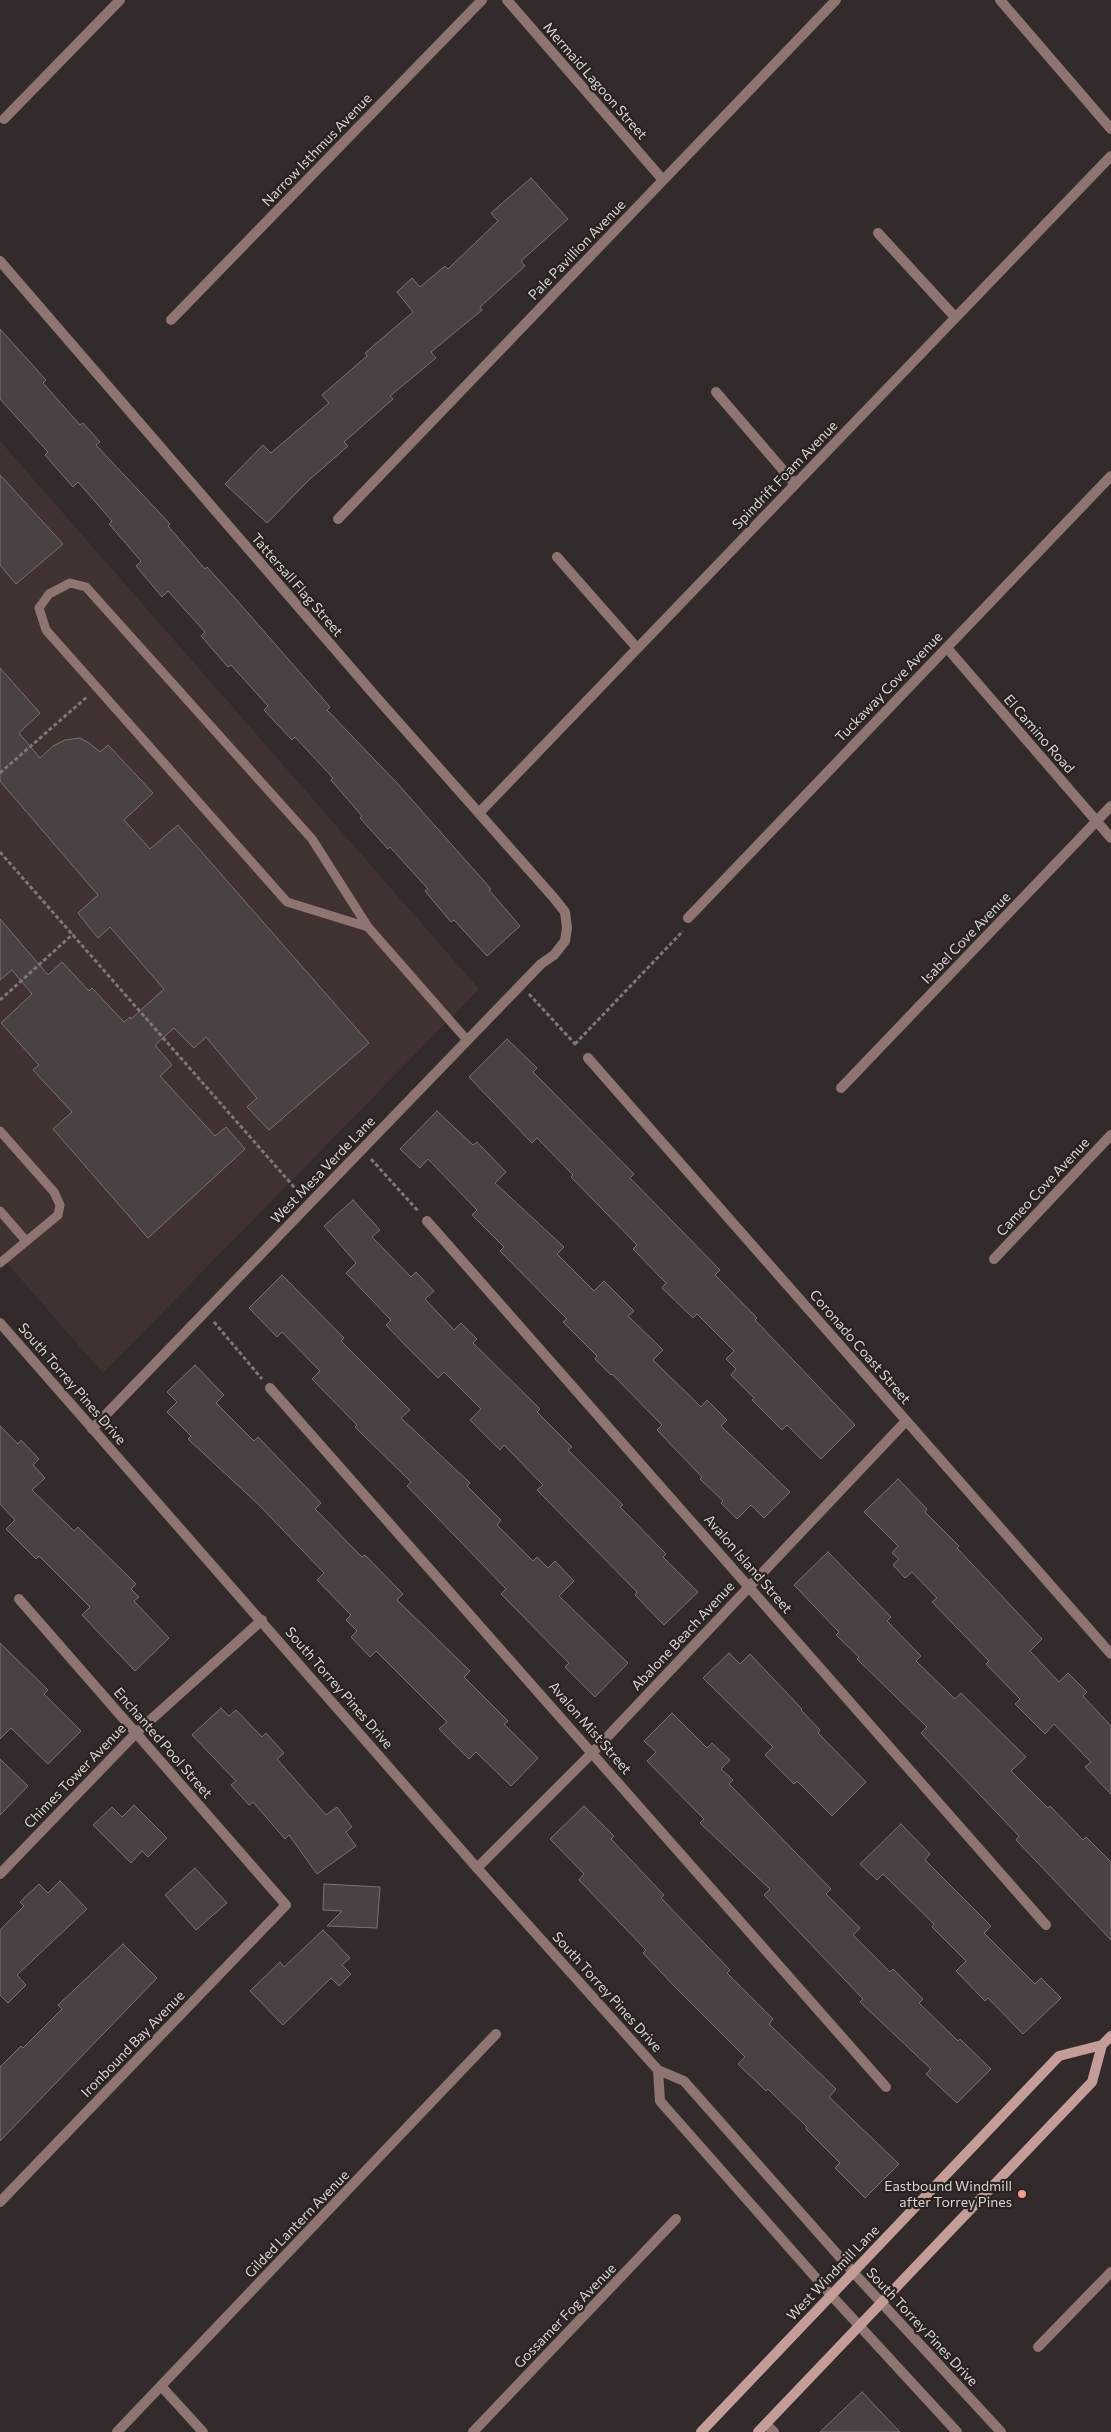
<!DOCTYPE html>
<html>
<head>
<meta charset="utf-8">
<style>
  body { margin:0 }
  canvas { display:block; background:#332b2b }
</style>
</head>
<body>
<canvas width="1111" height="2432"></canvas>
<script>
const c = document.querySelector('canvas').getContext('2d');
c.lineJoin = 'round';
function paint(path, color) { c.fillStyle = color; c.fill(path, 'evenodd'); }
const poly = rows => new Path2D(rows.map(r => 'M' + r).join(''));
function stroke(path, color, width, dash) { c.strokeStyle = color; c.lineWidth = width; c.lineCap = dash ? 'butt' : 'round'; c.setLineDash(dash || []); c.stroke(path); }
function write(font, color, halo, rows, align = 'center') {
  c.font = font + ' Commissioner,sans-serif'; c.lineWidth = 4.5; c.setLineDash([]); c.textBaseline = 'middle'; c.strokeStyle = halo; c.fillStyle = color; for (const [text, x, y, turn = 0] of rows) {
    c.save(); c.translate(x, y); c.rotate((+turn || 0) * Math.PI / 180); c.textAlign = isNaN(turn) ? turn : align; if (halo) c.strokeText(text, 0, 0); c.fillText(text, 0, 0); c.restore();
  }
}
const built = poly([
  [0,441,479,989,103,1373,0,1255]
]);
const building = poly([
  [531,178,568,219,521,261,525,266,480,307,482,310,431,352,436,358,390,396,393,399,344,442,348,446,309,480,267,523,225,484,263,445,271,453,329,403,322,395,367,356,365,353,413,312,397,292,412,278,420,287,445,266,448,269,498,221,491,213,531,178],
  [0,329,46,380,43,383,80,425,83,423,100,442,96,445,170,524,168,526,205,569,207,567,234,597,330,707,327,710,397,783,491,889,489,890,520,926,487,956,454,920,451,922,425,891,428,889,390,847,388,849,360,818,362,816,331,780,333,778,295,737,292,740,264,710,268,706,231,665,228,667,201,636,205,632,168,591,162,597,136,566,141,561,109,524,112,521,78,482,73,487,45,455,48,452,0,399,0,329],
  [0,475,63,544,16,584,0,565,0,475],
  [0,668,40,713,19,733,40,758,53,746,65,740,80,738,89,743,100,752,108,745,153,793,124,820,150,849,178,825,369,1043,269,1130,247,1107,257,1098,206,1037,194,1048,174,1028,155,1045,172,1065,160,1076,215,1136,226,1127,245,1149,148,1238,53,1129,72,1112,33,1070,39,1065,1,1023,32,994,12,970,0,980,0,919,48,975,62,962,89,991,92,988,124,1022,130,1017,131,1019,164,989,110,927,98,938,78,913,98,895,0,781,0,668],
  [507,1039,537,1068,533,1072,634,1174,630,1178,720,1270,715,1275,757,1318,755,1320,855,1425,821,1459,787,1425,782,1430,752,1400,754,1398,731,1375,736,1369,726,1359,734,1351,697,1314,693,1318,662,1288,666,1283,633,1249,637,1245,571,1177,573,1175,537,1138,532,1143,469,1077,507,1039],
  [437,1111,473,1145,477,1142,506,1172,495,1183,564,1247,557,1254,594,1291,604,1281,634,1311,628,1316,663,1350,653,1360,701,1407,707,1400,727,1420,721,1426,790,1492,764,1518,751,1505,737,1519,721,1503,723,1501,700,1479,702,1477,657,1430,662,1425,612,1374,611,1375,595,1359,597,1356,563,1322,567,1319,500,1251,504,1247,472,1215,477,1210,428,1159,420,1168,400,1149,437,1111],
  [353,1200,380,1230,372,1237,411,1277,416,1272,434,1291,425,1299,454,1330,461,1323,477,1339,473,1343,540,1409,537,1412,572,1447,568,1450,623,1505,620,1507,666,1554,663,1557,698,1592,664,1625,635,1595,637,1592,537,1490,543,1485,504,1445,500,1450,470,1420,481,1409,444,1372,438,1378,404,1344,386,1325,391,1320,346,1273,356,1263,324,1226,353,1200],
  [282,1275,344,1338,341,1341,410,1410,401,1418,470,1483,467,1486,501,1520,497,1525,533,1561,537,1557,548,1568,555,1561,574,1581,559,1596,628,1663,595,1697,565,1667,569,1663,501,1594,506,1589,407,1486,411,1482,355,1427,357,1425,312,1379,320,1371,282,1332,277,1337,249,1308,282,1275],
  [195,1365,224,1395,216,1403,254,1441,258,1437,321,1503,315,1509,362,1557,365,1555,403,1594,397,1600,470,1671,464,1677,508,1721,504,1724,538,1758,511,1786,476,1752,469,1759,439,1729,447,1722,376,1651,370,1657,351,1637,357,1631,346,1620,351,1615,317,1580,324,1573,259,1505,188,1439,191,1436,167,1412,177,1402,167,1392,195,1365],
  [0,1426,18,1444,21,1440,39,1459,33,1465,45,1478,32,1490,74,1531,78,1527,136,1584,131,1589,139,1597,134,1601,169,1638,135,1671,82,1615,90,1607,39,1556,36,1559,6,1529,15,1520,0,1504,0,1426],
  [898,1479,927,1509,925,1512,959,1546,957,1548,1042,1639,1030,1651,1059,1682,1068,1673,1087,1692,1083,1696,1111,1726,1111,1794,1085,1767,1091,1762,1054,1724,1045,1734,1015,1704,1020,1699,986,1664,989,1661,932,1602,937,1598,912,1572,905,1578,893,1565,899,1559,892,1553,898,1546,864,1512,898,1479],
  [828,1552,891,1617,887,1621,921,1656,916,1661,955,1699,961,1693,1026,1757,1011,1771,1048,1808,1050,1806,1083,1840,1086,1837,1111,1862,1111,1940,1016,1840,1019,1836,921,1733,927,1727,857,1659,859,1657,836,1635,839,1632,794,1585,828,1552],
  [0,1643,48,1690,44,1694,81,1731,48,1764,11,1728,0,1739,0,1643],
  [729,1653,740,1664,750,1654,802,1709,801,1710,820,1730,818,1733,866,1782,832,1816,797,1781,794,1784,765,1755,773,1747,703,1678,729,1653],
  [221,1708,229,1716,236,1710,262,1737,266,1733,284,1753,277,1759,326,1815,337,1807,352,1827,346,1832,356,1846,317,1874,289,1835,285,1839,253,1802,249,1805,231,1785,236,1781,192,1735,221,1708],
  [672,1713,707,1748,712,1743,730,1760,721,1769,733,1780,729,1784,831,1889,826,1894,860,1928,853,1935,890,1972,893,1969,923,1999,919,2003,958,2041,960,2039,991,2069,957,2103,926,2074,931,2069,860,2002,863,1999,764,1895,770,1889,700,1823,704,1819,647,1761,656,1752,644,1741,672,1713],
  [0,1759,28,1786,0,1815,0,1759],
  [134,1805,167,1838,148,1857,142,1851,131,1863,93,1825,112,1807,122,1817,134,1805],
  [584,1806,614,1836,611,1839,664,1895,661,1898,730,1970,727,1973,773,2019,769,2024,836,2089,829,2097,899,2164,865,2198,835,2168,840,2163,806,2129,807,2127,768,2089,766,2091,738,2064,745,2057,676,1988,643,1953,646,1950,579,1880,584,1874,550,1839,584,1806],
  [901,1824,930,1854,925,1860,991,1926,984,1933,1035,1984,1041,1978,1061,1998,1023,2034,988,1998,985,2001,956,1971,966,1961,932,1927,934,1924,883,1874,877,1880,860,1864,901,1824],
  [195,1868,227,1903,196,1930,165,1895,195,1868],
  [60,1881,87,1909,17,1975,26,1985,8,2003,0,1995,0,1930,24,1906,20,1902,39,1884,48,1893,60,1881],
  [324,1884,380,1887,377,1928,327,1926,342,1911,323,1910,324,1884],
  [323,1930,350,1958,342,1965,351,1974,339,1986,331,1978,283,2025,250,1991,280,1962,284,1967,323,1930],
  [123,1944,157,1978,0,2141,0,2067,21,2046,23,2048,62,2009,58,2005,123,1944],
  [862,2392,900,2432,820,2432,862,2392]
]);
const path = poly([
  [0,773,88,696],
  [0,852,301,1195],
  [529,994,576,1045],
  [0,1000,73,934],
  [575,1044,683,931],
  [371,1159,419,1212],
  [214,1322,262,1379]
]);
const service = poly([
  [368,927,287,902,46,630,39,608,49,594,70,583,86,587,312,839,368,927,467,1040],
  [0,1131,54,1192,60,1205,58,1215,0,1263],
  [0,1211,26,1241]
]);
const minor = poly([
  [507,0,663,180],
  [1000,0,1111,129],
  [4,119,120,0],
  [878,233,955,317],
  [0,261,377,698,554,898,565,912,567,928,565,941,554,955,541,964,92,1429],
  [171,320,482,0],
  [716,392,795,484],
  [338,519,836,0],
  [557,557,637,648],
  [947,648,1111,838],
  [479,813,1111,156],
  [688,918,1111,476],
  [588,1058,1111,1654],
  [841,1088,1111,806],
  [427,1221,1046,1925],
  [994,1259,1111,1135],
  [270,1388,886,2087],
  [477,1868,593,1752,906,1421],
  [0,1874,136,1733,262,1620],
  [0,2202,286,1905,19,1599],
  [1038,2347,1111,2272],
  [161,2386,203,2432],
  [766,2424,774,2432],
  [117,2432,496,2034],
  [473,2432,676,2219]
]);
const tertiary = poly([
  [0,1323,477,1868,658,2070,684,2081,853,2272,1001,2432],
  [658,2070,660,2101,831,2295,957,2432]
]);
const secondary = poly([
  [701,2432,1059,2056,1102,2045],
  [758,2432,1092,2082,1102,2045,1111,2036]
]);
const markers = [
  [1022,2194,5,"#f59c93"]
];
const streetNames = [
  ["Mermaid Lagoon Street",595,81,49],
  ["Narrow Isthmus Avenue",317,150,-46],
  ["Pale Pavillion Avenue",577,250,-46],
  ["Spindrift Foam Avenue",785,475,-46],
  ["Tattersall Flag Street",297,585,49],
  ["Tuckaway Cove Avenue",889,687,-46],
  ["El Camino Road",1039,734,49],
  ["Isabel Cove Avenue",966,938,-46],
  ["West Mesa Verde Lane",323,1170,-46],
  ["Cameo Cove Avenue",1043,1187,-47],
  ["Coronado Coast Street",860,1347,49],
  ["South Torrey Pines Drive",72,1384,49],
  ["Avalon Island Street",748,1564,49],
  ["Abalone Beach Avenue",683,1636,-47],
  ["South Torrey Pines Drive",339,1688,49],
  ["Avalon Mist Street",590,1728,49],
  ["Enchanted Pool Street",163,1743,49],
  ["Chimes Tower Avenue",75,1776,-46],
  ["South Torrey Pines Drive",607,1992,48],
  ["Ironbound Bay Avenue",133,2044,-46],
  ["Gilded Lantern Avenue",297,2224,-46],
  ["West Windmill Lane",833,2273,-46],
  ["Gossamer Fog Avenue",565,2316,-46],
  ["South Torrey Pines Drive",922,2327,47]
];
const poiNames = [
  ["Eastbound Windmill",1012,2186],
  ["after Torrey Pines",1012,2202]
];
paint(built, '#403230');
paint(building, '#4a4242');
stroke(building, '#7a7270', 1);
stroke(path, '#7e7777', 3, [4, 2.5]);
stroke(service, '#8e7572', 9);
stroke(minor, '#8e7572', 10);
stroke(tertiary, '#8e7572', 10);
stroke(secondary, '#c59d98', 10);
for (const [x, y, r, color] of markers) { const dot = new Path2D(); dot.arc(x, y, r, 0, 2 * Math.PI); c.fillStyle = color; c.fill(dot); stroke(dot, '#292221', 2); }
write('14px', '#d9d4d3', '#292221', streetNames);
write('14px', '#d9d4d3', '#292221', poiNames, 'right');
</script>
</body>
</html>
